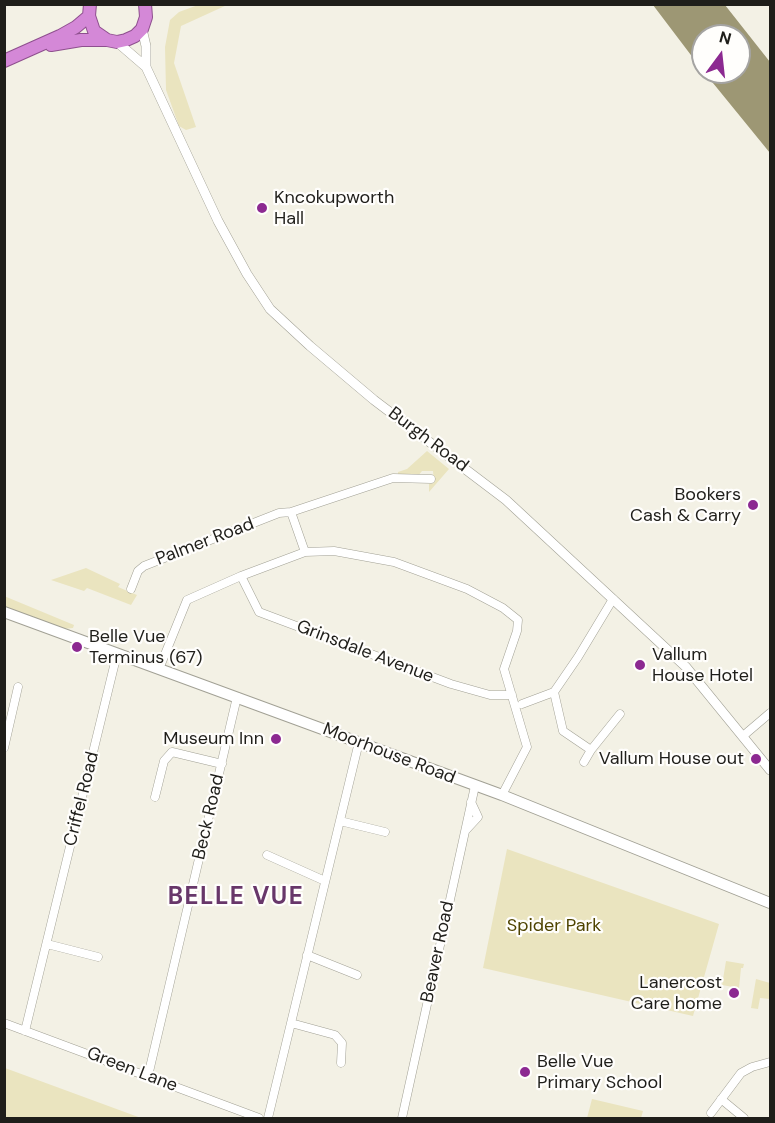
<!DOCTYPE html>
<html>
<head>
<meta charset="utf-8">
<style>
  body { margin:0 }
  #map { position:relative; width:775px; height:1123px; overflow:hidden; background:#f3f1e5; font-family:"DM Sans",sans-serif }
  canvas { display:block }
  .frame { position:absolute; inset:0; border:6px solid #1f1e1a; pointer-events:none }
  .north { position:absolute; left:691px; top:24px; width:60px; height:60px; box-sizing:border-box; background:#fffefc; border:2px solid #a5a4a2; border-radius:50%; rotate:15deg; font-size:16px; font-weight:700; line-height:24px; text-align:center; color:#1f1e1a }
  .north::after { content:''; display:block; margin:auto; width:21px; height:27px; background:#8c2991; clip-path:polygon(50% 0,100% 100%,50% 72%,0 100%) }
</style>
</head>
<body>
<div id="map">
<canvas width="775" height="1123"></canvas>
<div class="frame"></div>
<div class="north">N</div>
</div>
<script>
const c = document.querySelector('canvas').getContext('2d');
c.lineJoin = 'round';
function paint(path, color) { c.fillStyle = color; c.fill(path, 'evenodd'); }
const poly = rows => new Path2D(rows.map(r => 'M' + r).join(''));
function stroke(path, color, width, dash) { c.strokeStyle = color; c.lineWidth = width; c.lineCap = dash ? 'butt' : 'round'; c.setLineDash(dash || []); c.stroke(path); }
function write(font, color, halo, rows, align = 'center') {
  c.font = font + ' "DM Sans",sans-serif'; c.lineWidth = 4.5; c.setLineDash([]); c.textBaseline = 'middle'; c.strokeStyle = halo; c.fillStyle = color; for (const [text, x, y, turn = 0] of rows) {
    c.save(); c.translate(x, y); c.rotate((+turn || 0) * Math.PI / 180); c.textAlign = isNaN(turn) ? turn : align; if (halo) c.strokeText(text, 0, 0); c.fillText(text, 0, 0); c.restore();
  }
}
const green = poly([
  [198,5,227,5,181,26,174,63,196,127,186,130,179,126,166,90,165,47,170,20,179,12],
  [427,451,449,469,429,492,429,484,434,483,433,471,422,471,418,476,398,475,398,472,407,469],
  [86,568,120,584,118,587,137,595,131,605,87,588,84,591,51,580],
  [4,596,74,625,73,628,62,629,5,607],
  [507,849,719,924,693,1016,483,968],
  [726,961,744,964,743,968,741,968,739,988,722,985],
  [756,979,770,983,770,1005,770,999,760,998,758,1009,751,1008],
  [4,1068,5,1068,141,1118,5,1118],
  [592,1099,643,1111,641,1118,587,1118]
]);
const water = poly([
  [653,5,725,5,770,62,770,153,704,72,739,72,739,36,703,36,703,71]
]);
const minor = poly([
  [291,512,393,478,431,479],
  [241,576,259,612,451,684,490,695,512,695],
  [131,589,138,571,144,566,279,513,291,512,305,552],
  [613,599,578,657,554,692,563,731,591,750,620,714],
  [159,669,187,600,241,576,305,552,334,551,394,562,467,589,503,608,518,620,517,631,504,669,527,747,502,795],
  [522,704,554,692],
  [743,736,770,713],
  [4,748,18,687],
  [584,762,591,750],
  [155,797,164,761,172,752,222,764],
  [340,821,385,832],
  [466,830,478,817,471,802],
  [267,855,325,881],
  [47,944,98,957],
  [307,955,357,975],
  [4,1023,259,1118],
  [291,1023,335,1035,342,1043,341,1063],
  [25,1031,117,654],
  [148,1076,237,697],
  [721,1099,744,1118],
  [711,1113,741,1073,752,1067,770,1062],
  [268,1118,359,742],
  [402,1118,475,786]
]);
const tertiary = poly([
  [142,29,146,46,146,67],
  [117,42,146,67,218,221,247,274,270,309,310,346,374,400,506,500,686,667,770,770]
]);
const secondary = poly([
  [4,612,502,795,770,903]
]);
const trunk = poly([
  [90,4,89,16,94,31,107,40,117,42,126,40,135,36,142,29,146,17,145,4],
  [51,45,81,40,107,40],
  [4,61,60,36,76,27,89,16]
]);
const markers = [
  [262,208,6,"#8c2991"],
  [753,505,6,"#8c2991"],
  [77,647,6,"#8c2991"],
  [640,665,6,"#8c2991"],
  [276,739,6,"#8c2991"],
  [756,759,6,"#8c2991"],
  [734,993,6,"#8c2991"],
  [525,1072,6,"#8c2991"]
];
const poiNames = [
  ["Kncokupworth",274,198],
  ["Hall",274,219],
  ["Bookers",741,495,"right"],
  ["Cash & Carry",741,516,"right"],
  ["Belle Vue",89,637],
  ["Terminus (67)",89,658],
  ["Vallum",652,655],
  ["House Hotel",652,676],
  ["Museum Inn",264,739,"right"],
  ["Vallum House out",744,759,"right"],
  ["Lanercost",722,983,"right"],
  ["Care home",722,1004,"right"],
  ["Belle Vue",537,1062],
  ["Primary School",537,1083]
];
const streetNames = [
  ["Burgh Road",428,440,37],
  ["Palmer Road",205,542,-21],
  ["Grinsdale Avenue",365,652,21],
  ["Moorhouse Road",389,754,21],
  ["Criffel Road",82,799,-76],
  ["Beck Road",209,817,-77],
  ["Beaver Road",438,952,-78],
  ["Green Lane",132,1070,21]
];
const parkNames = [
  ["Spider Park",554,926]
];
const districtNames = [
  ["BELLE VUE",236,898]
];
paint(green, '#eae4bf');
paint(water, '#9d9774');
stroke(minor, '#a2a195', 9);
stroke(tertiary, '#a2a195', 10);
stroke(secondary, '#a2a195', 12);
stroke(trunk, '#8e4f8e', 14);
stroke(minor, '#fff', 8);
stroke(tertiary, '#fff', 9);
stroke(secondary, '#fff', 10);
stroke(trunk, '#d488d7', 12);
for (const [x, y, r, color] of markers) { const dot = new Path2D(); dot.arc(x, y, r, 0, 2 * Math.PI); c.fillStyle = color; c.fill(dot); stroke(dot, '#fffefc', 2); }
write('18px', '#1f1e1a', '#fffefc', poiNames, 'left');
write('18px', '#1f1e1a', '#fffefc', streetNames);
write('18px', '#4e4300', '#fffefc', parkNames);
c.letterSpacing = '1.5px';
write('bold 24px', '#68376a', '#fffefc', districtNames);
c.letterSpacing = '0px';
</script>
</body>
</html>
